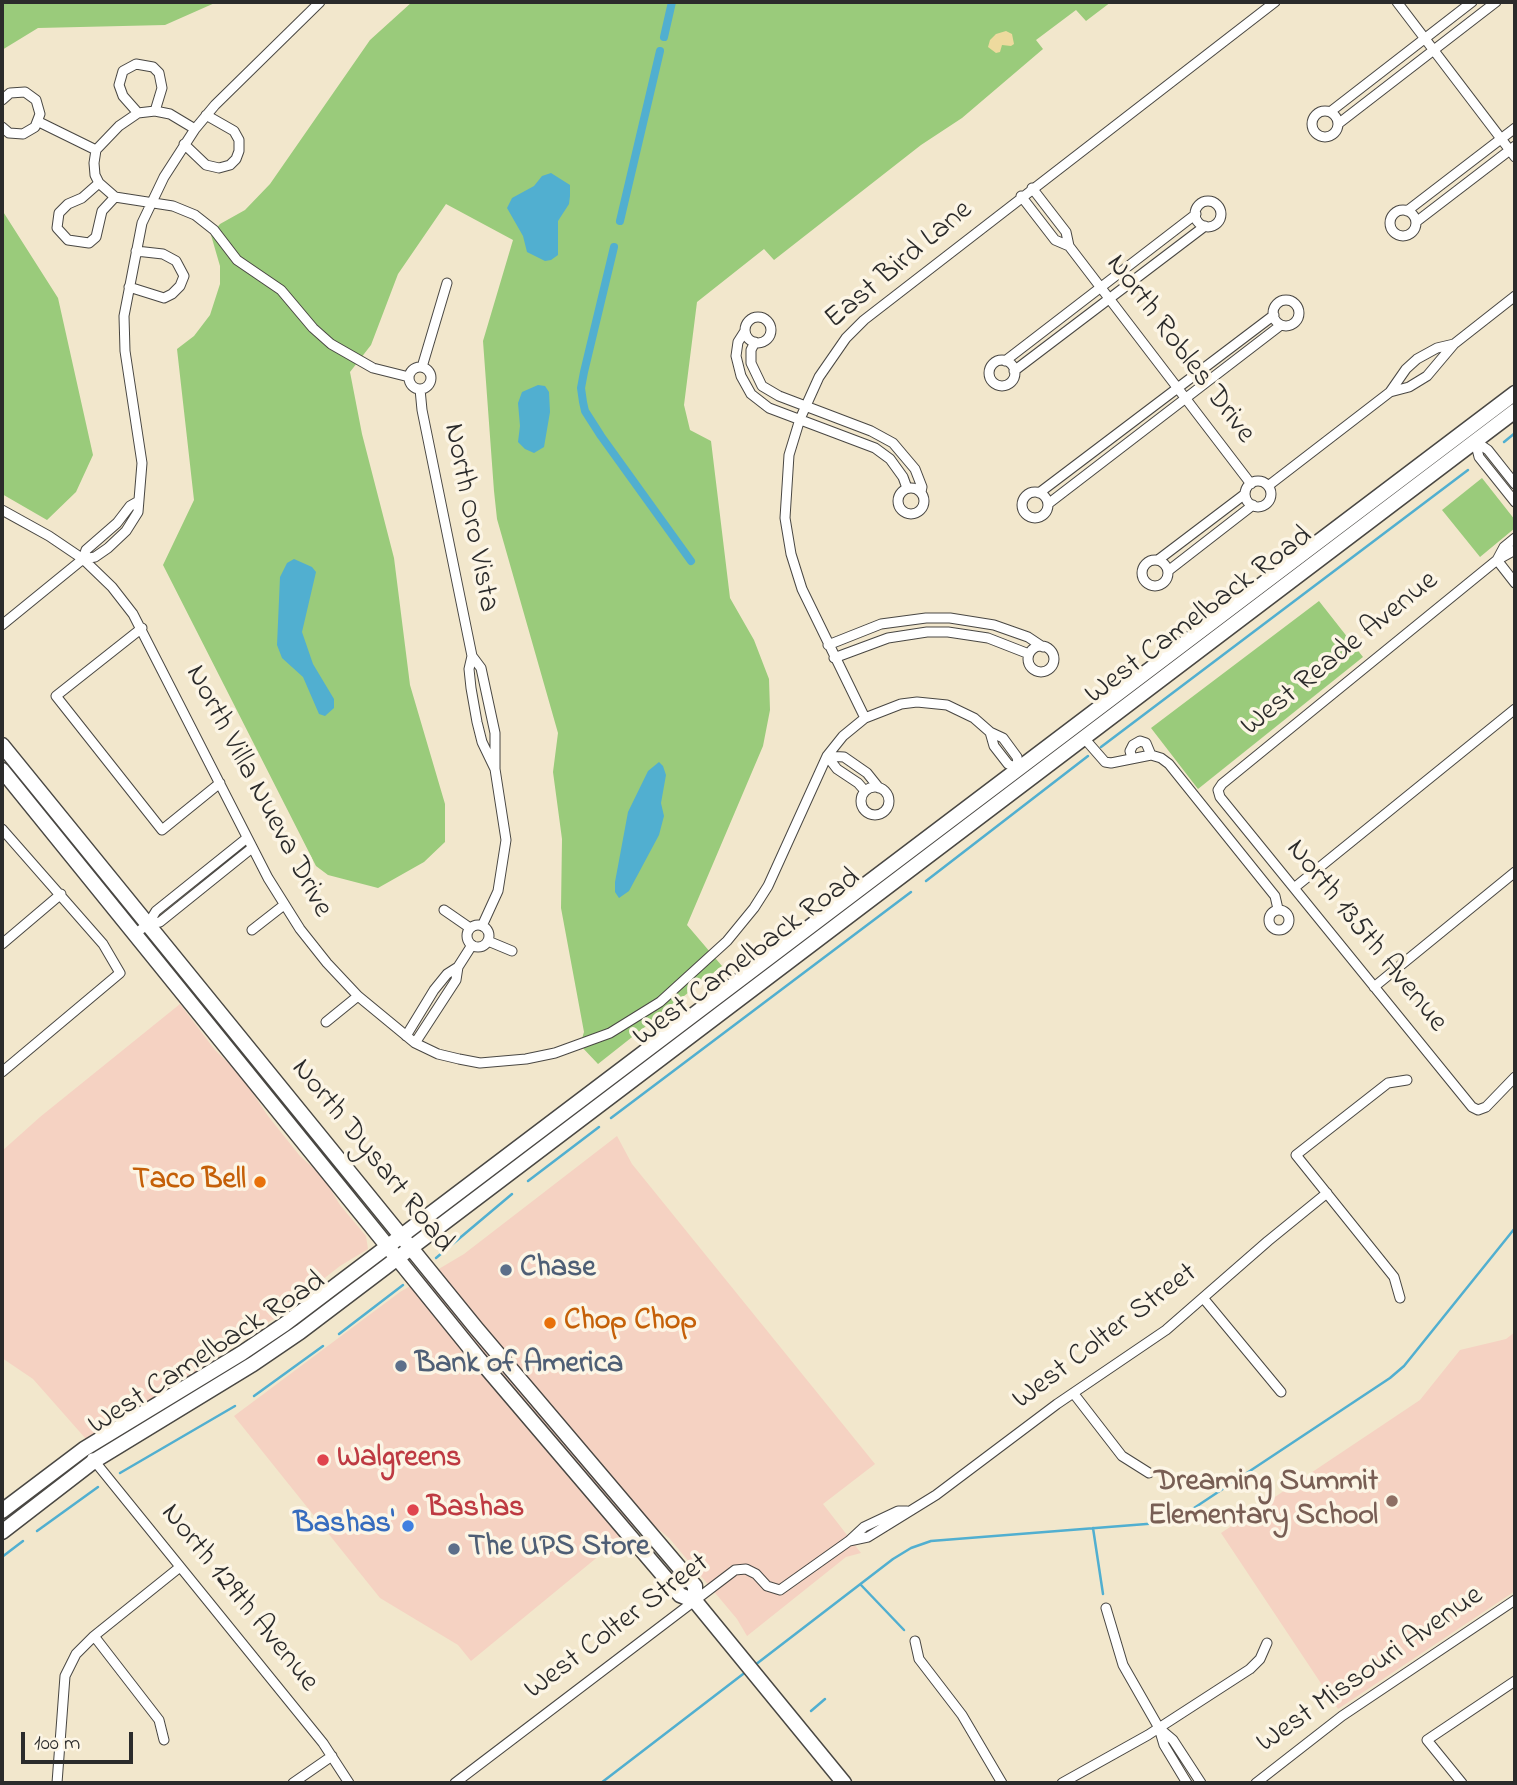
<!DOCTYPE html>
<html>
<head>
<meta charset="utf-8">
<style>
  body { margin:0 }
  #map { position:relative; width:1517px; height:1785px; overflow:hidden; background:#f2e7cc; font-family:"Indie Flower",sans-serif }
  canvas { display:block }
  .frame { position:absolute; inset:0; border:4px solid #2b2b2b; pointer-events:none }
  .scale { position:absolute; left:21px; top:1732px; width:112px; height:32px; box-sizing:border-box; border:4px solid #2b2b2b; border-top:0; padding-left:9px; font-size:21px; line-height:24px; white-space:nowrap; color:#2b2b2b; -webkit-text-stroke:5px #fcf5e5; paint-order:stroke }
</style>
</head>
<body>
<div id="map">
<canvas width="1517" height="1785"></canvas>
<div class="frame"></div>
<div class="scale">100 m</div>
</div>
<script>
const c = document.querySelector('canvas').getContext('2d');
c.lineJoin = 'round';
function paint(path, color) { c.fillStyle = color; c.fill(path, 'evenodd'); }
const poly = rows => new Path2D(rows.map(r => 'M' + r).join(''));
function stroke(path, color, width, dash) { c.strokeStyle = color; c.lineWidth = width; c.lineCap = dash ? 'butt' : 'round'; c.setLineDash(dash || []); c.stroke(path); }
function write(font, color, halo, rows, align = 'center') {
  c.font = font + ' "Indie Flower",sans-serif'; c.lineWidth = 7; c.setLineDash([]); c.textBaseline = 'middle'; c.strokeStyle = halo; c.fillStyle = color; for (const [text, x, y, turn = 0] of rows) {
    c.save(); c.translate(x, y); c.rotate((+turn || 0) * Math.PI / 180); c.textAlign = isNaN(turn) ? turn : align; if (halo) c.strokeText(text, 0, 0); c.fillText(text, 0, 0); c.restore();
  }
}
const built = poly([
  [180,1004,215,1050,240,1074,268,1116,300,1156,323,1177,340,1205,366,1236,368,1249,340,1266,308,1291,288,1312,270,1321,204,1367,86,1439,33,1379,2,1358,2,1151,40,1117],
  [617,1136,632,1164,875,1464,823,1504,861,1553,846,1557,747,1636,737,1619,669,1538,645,1518,471,1661,458,1645,380,1598,234,1416,400,1292,464,1254],
  [1515,1332,1515,1591,1338,1709,1221,1533,1420,1400,1460,1350,1506,1339]
]);
const green = poly([
  [2,2,217,2,165,25,38,28,2,50],
  [412,2,1111,2,1086,21,1076,10,1036,40,1043,49,962,118,921,145,774,260,764,249,697,302,684,405,690,430,711,441,730,598,754,640,769,679,770,710,763,746,687,925,722,966,598,1064,580,1045,584,1032,561,908,562,839,553,772,558,733,497,519,494,491,483,341,513,240,446,204,398,274,371,345,350,372,362,434,394,558,410,685,445,804,445,842,424,862,378,888,328,875,316,866,163,565,194,500,177,349,194,336,210,315,220,284,220,266,211,235,220,224,245,210,270,184,370,40],
  [2,210,58,298,93,455,76,492,47,520,2,494],
  [1482,478,1515,520,1515,528,1480,557,1442,510],
  [1319,601,1363,657,1198,789,1151,728]
]);
const sand = poly([
  [1006,31,1012,34,1014,44,1011,46,1002,45,1000,52,996,53,988,47,990,40,996,34]
]);
const water = poly([
  [551,173,570,185,570,196,569,204,558,221,558,255,551,260,545,261,527,252,523,236,507,208,512,198,534,186,542,176],
  [538,385,545,386,549,392,550,412,544,447,534,453,525,449,518,442,520,426,518,403,522,392],
  [294,559,312,567,316,572,302,632,313,664,334,699,334,708,325,716,319,714,303,677,282,658,277,645,280,577,287,563],
  [659,762,663,766,666,775,661,803,664,816,659,835,629,891,619,898,615,892,615,882,628,812,648,771]
]);
const stream = poly([
  [1504,442,1515,433],
  [1101,747,1468,470],
  [926,881,1088,756],
  [611,1118,911,892],
  [528,1181,599,1127],
  [436,1258,512,1194],
  [339,1334,403,1285],
  [254,1396,323,1346],
  [120,1473,235,1406],
  [1093,1528,1103,1594],
  [37,1531,98,1487],
  [2,1557,23,1541],
  [861,1585,904,1630],
  [755,1665,893,1559,911,1548,931,1541,1159,1523,1185,1514,1390,1378,1404,1366,1515,1228],
  [811,1711,825,1699],
  [601,1783,747,1671]
]);
const canal = poly([
  [664,37,672,2],
  [620,221,660,51],
  [614,247,584,372,581,388,583,402,585,411,601,436,691,561]
]);
const street = poly([
  [1397,2,1515,157],
  [2,100,10,93,25,92,36,100,40,114,35,127,23,134,9,133,2,127],
  '1312 124a13 13 0 1 1 26 0a13 13 0 1 1-26 0Z',
  [1330,112,1472,2],
  [138,113,123,96,119,85,123,71,136,64,153,67,159,73,162,88,155,111],
  [39,122,96,150],
  [1338,124,1496,2],
  [195,129,170,114,155,111,138,113,119,126,96,150,94,163,95,175,99,183,115,197,173,206,195,215,214,230,237,260,281,290,313,328,331,344,373,368,409,377],
  [184,144,206,165,219,168,230,165,236,159,239,151,239,140,234,131,206,115],
  [99,183,82,198,68,204,59,213,57,228,68,240,89,243,96,237,102,211,115,197],
  [1032,188,1066,232,1069,246,1251,484],
  [1021,196,1055,240,1069,246],
  '1195 214a13 13 0 1 1 26 0a13 13 0 1 1-26 0Z',
  '1390 223a13 13 0 1 1 26 0a13 13 0 1 1-26 0Z',
  [1407,211,1515,128],
  [1416,222,1515,146],
  [129,287,164,298,172,294,180,286,184,276,176,261,163,254,136,251],
  '1273 313a13 13 0 1 1 26 0a13 13 0 1 1-26 0Z',
  '745 330a13 13 0 1 1 26 0a13 13 0 1 1-26 0Z',
  [745,331,738,342,736,356,741,376,751,394,769,408,875,448,890,459,903,477,907,488],
  [755,342,751,350,751,363,762,386,779,396,871,431,893,443,915,469,922,487,921,492],
  '989 373a13 13 0 1 1 26 0a13 13 0 1 1-26 0Z',
  [1005,361,1196,214],
  [422,367,447,283],
  '409 378a11 11 0 1 1 22 0a11 11 0 1 1-22 0Z',
  [1014,371,1205,226],
  [420,389,422,410,472,656,481,668,495,733,495,769,506,840,498,891,482,926],
  [1390,392,1406,369,1417,359,1437,348,1454,344],
  [1475,441,1479,457,1515,502],
  [1475,441,1488,450,1515,484],
  '1245 494a13 13 0 1 1 26 0a13 13 0 1 1-26 0Z',
  [1268,486,1390,392,1409,387,1427,376,1454,344,1515,296],
  '898 501a13 13 0 1 1 26 0a13 13 0 1 1-26 0Z',
  '1022 505a13 13 0 1 1 26 0a13 13 0 1 1-26 0Z',
  [1039,493,1274,315],
  [1048,504,1281,325],
  [2,510,49,536,83,559,112,587,133,614,268,878,300,929,327,963,358,996,415,1043,438,1054,459,1059,480,1063,526,1059,555,1053,610,1033,660,1002,727,941,754,908,768,886,827,756,843,736,865,718,901,704,917,702,947,705,974,718,990,732,1003,738,1017,757,1019,769],
  [1515,550,1497,560,1222,784,1218,790,1220,797,1472,1107,1478,1110,1486,1107,1515,1077],
  [83,559,86,550,117,523,130,506,137,502],
  [1158,560,1245,494],
  [1497,560,1504,547,1515,538],
  [1497,560,1515,583],
  '1142 573a13 13 0 1 1 26 0a13 13 0 1 1-26 0Z',
  [1168,571,1253,505],
  [2,625,83,559,95,557,108,548,126,531,138,512,142,463,125,351,124,316,142,223,164,177,195,129,215,105,320,2],
  [142,628,56,696,162,830,220,783],
  [828,645,881,624,926,618,950,618,994,625,1028,637,1043,647],
  '1028 659a13 13 0 1 1 26 0a13 13 0 1 1-26 0Z',
  [472,656,469,669,471,688,477,722,482,742,495,769],
  [834,658,888,638,927,632,948,632,988,638,1029,654],
  [865,718,802,589,791,554,785,518,789,455,800,419,819,377,846,338,864,320,1275,2],
  [990,732,994,746,1008,764,1019,769],
  [1084,738,1105,762,1111,763,1151,755,1161,758,1169,764,1275,896,1278,909],
  [827,756,844,757,867,773,879,788],
  [827,756,837,769,858,783,865,791],
  [1132,758,1130,751,1133,745,1140,741,1146,743,1151,755],
  '861 801a14 14 0 1 1 28 0a14 14 0 1 1-28 0Z',
  [2,829,103,944,120,973,2,1072],
  [1294,888,1515,709],
  '1269 920a10 10 0 1 1 20 0a10 10 0 1 1-20 0Z',
  [444,910,470,928],
  [148,924,160,922,252,848],
  '467 936a11 11 0 1 1 22 0a11 11 0 1 1-22 0Z',
  [252,930,284,905],
  [135,934,148,924,156,911,247,838],
  [488,941,512,951],
  [2,944,61,894],
  [1374,987,1515,872],
  [326,1022,358,996],
  [406,1036,434,990,447,974,458,967,472,945],
  [415,1043,456,980,458,967],
  [1400,1298,1394,1277,1296,1155,1388,1083,1407,1080],
  [1204,1299,1281,1392],
  [1074,1394,1122,1456,1149,1473],
  [92,1458,323,1743,349,1783],
  [849,1541,868,1537,936,1495,1057,1404,1166,1330,1268,1241,1327,1193],
  [1106,1608,1123,1665,1159,1728,1164,1745,1187,1783],
  [94,1636,159,1720,164,1740],
  [915,1641,919,1659,962,1715,1002,1783],
  [1160,1729,1173,1740,1201,1783],
  [57,1783,65,1676,76,1654,94,1636,180,1567],
  [293,1783,332,1756],
  [455,1783,735,1570,746,1569,756,1574,767,1586,780,1590,849,1541,864,1527,898,1511,907,1511],
  [1062,1783,1148,1735,1250,1669,1260,1659,1267,1643],
  [1256,1783,1342,1716,1515,1600],
  [1462,1783,1427,1740,1515,1681]
]);
const primary = poly([
  [2,745,476,1328,695,1586,695,1601],
  [2,770,478,1358,680,1595,695,1601,844,1783],
  [2,1511,84,1449,242,1353,285,1324,1515,393],
  [2,1532,94,1461,253,1364,300,1332,1515,411]
]);
const markers = [
  [260,1182,7,"#e8710a"],
  [506,1270,7,"#5c6f8a"],
  [550,1323,7,"#e8710a"],
  [401,1366,7,"#5c6f8a"],
  [323,1460,7,"#e0444e"],
  [1392,1501,7,"#8d6e63"],
  [413,1510,7,"#e0444e"],
  [408,1526,7,"#3f7fe0"],
  [454,1549,7,"#5c6f8a"]
];
const streetNames = [
  ["East Bird Lane",900,266,-40],
  ["North Robles Drive",1179,350,53],
  ["North Oro Vista",469,518,79],
  ["West Camelback Road",1200,617,-37],
  ["West Reade Avenue",1341,655,-39],
  ["North Villa Nueva Drive",257,792,62],
  ["North 135th Avenue",1365,937,51],
  ["West Camelback Road",748,959,-37],
  ["North Dysart Road",371,1157,51],
  ["West Colter Street",1106,1338,-37],
  ["West Camelback Road",208,1355,-33],
  ["North 129th Avenue",238,1599,51],
  ["West Colter Street",618,1628,-37],
  ["West Missouri Avenue",1371,1671,-35]
];
const foodNames = [
  ["Taco Bell",246,1182],
  ["Chop Chop",564,1323,"left"]
];
const serviceNames = [
  ["Chase",520,1270],
  ["Bank of America",415,1366],
  ["The UPS Store",468,1549]
];
const healthNames = [
  ["Walgreens",337,1460],
  ["Bashas",427,1510]
];
const educationNames = [
  ["Dreaming Summit",1378,1484],
  ["Elementary School",1378,1518]
];
const shopNames = [
  ["Bashas'",394,1526]
];
paint(built, '#f5d2c2');
paint(green, '#9acb7b');
paint(sand, '#eeda9e');
paint(water, '#51afd0');
stroke(stream, '#51afd0', 2.5);
stroke(canal, '#51afd0', 8);
stroke(street, '#494743', 11);
stroke(primary, '#494743', 17);
stroke(street, '#fff', 9);
stroke(primary, '#fff', 14);
for (const [x, y, r, color] of markers) { const dot = new Path2D(); dot.arc(x, y, r, 0, 2 * Math.PI); c.fillStyle = color; c.fill(dot); stroke(dot, '#fcf5e5', 2.5); }
write('30px', '#2b2b2b', '#fcf5e5', streetNames);
write('bold 30px', '#c56008', '#fcf5e5', foodNames, 'right');
write('bold 30px', '#4e5e75', '#fcf5e5', serviceNames, 'left');
write('bold 30px', '#be3a42', '#fcf5e5', healthNames, 'left');
write('bold 30px', '#785e54', '#fcf5e5', educationNames, 'right');
write('bold 30px', '#366cbe', '#fcf5e5', shopNames, 'right');
</script>
</body>
</html>
